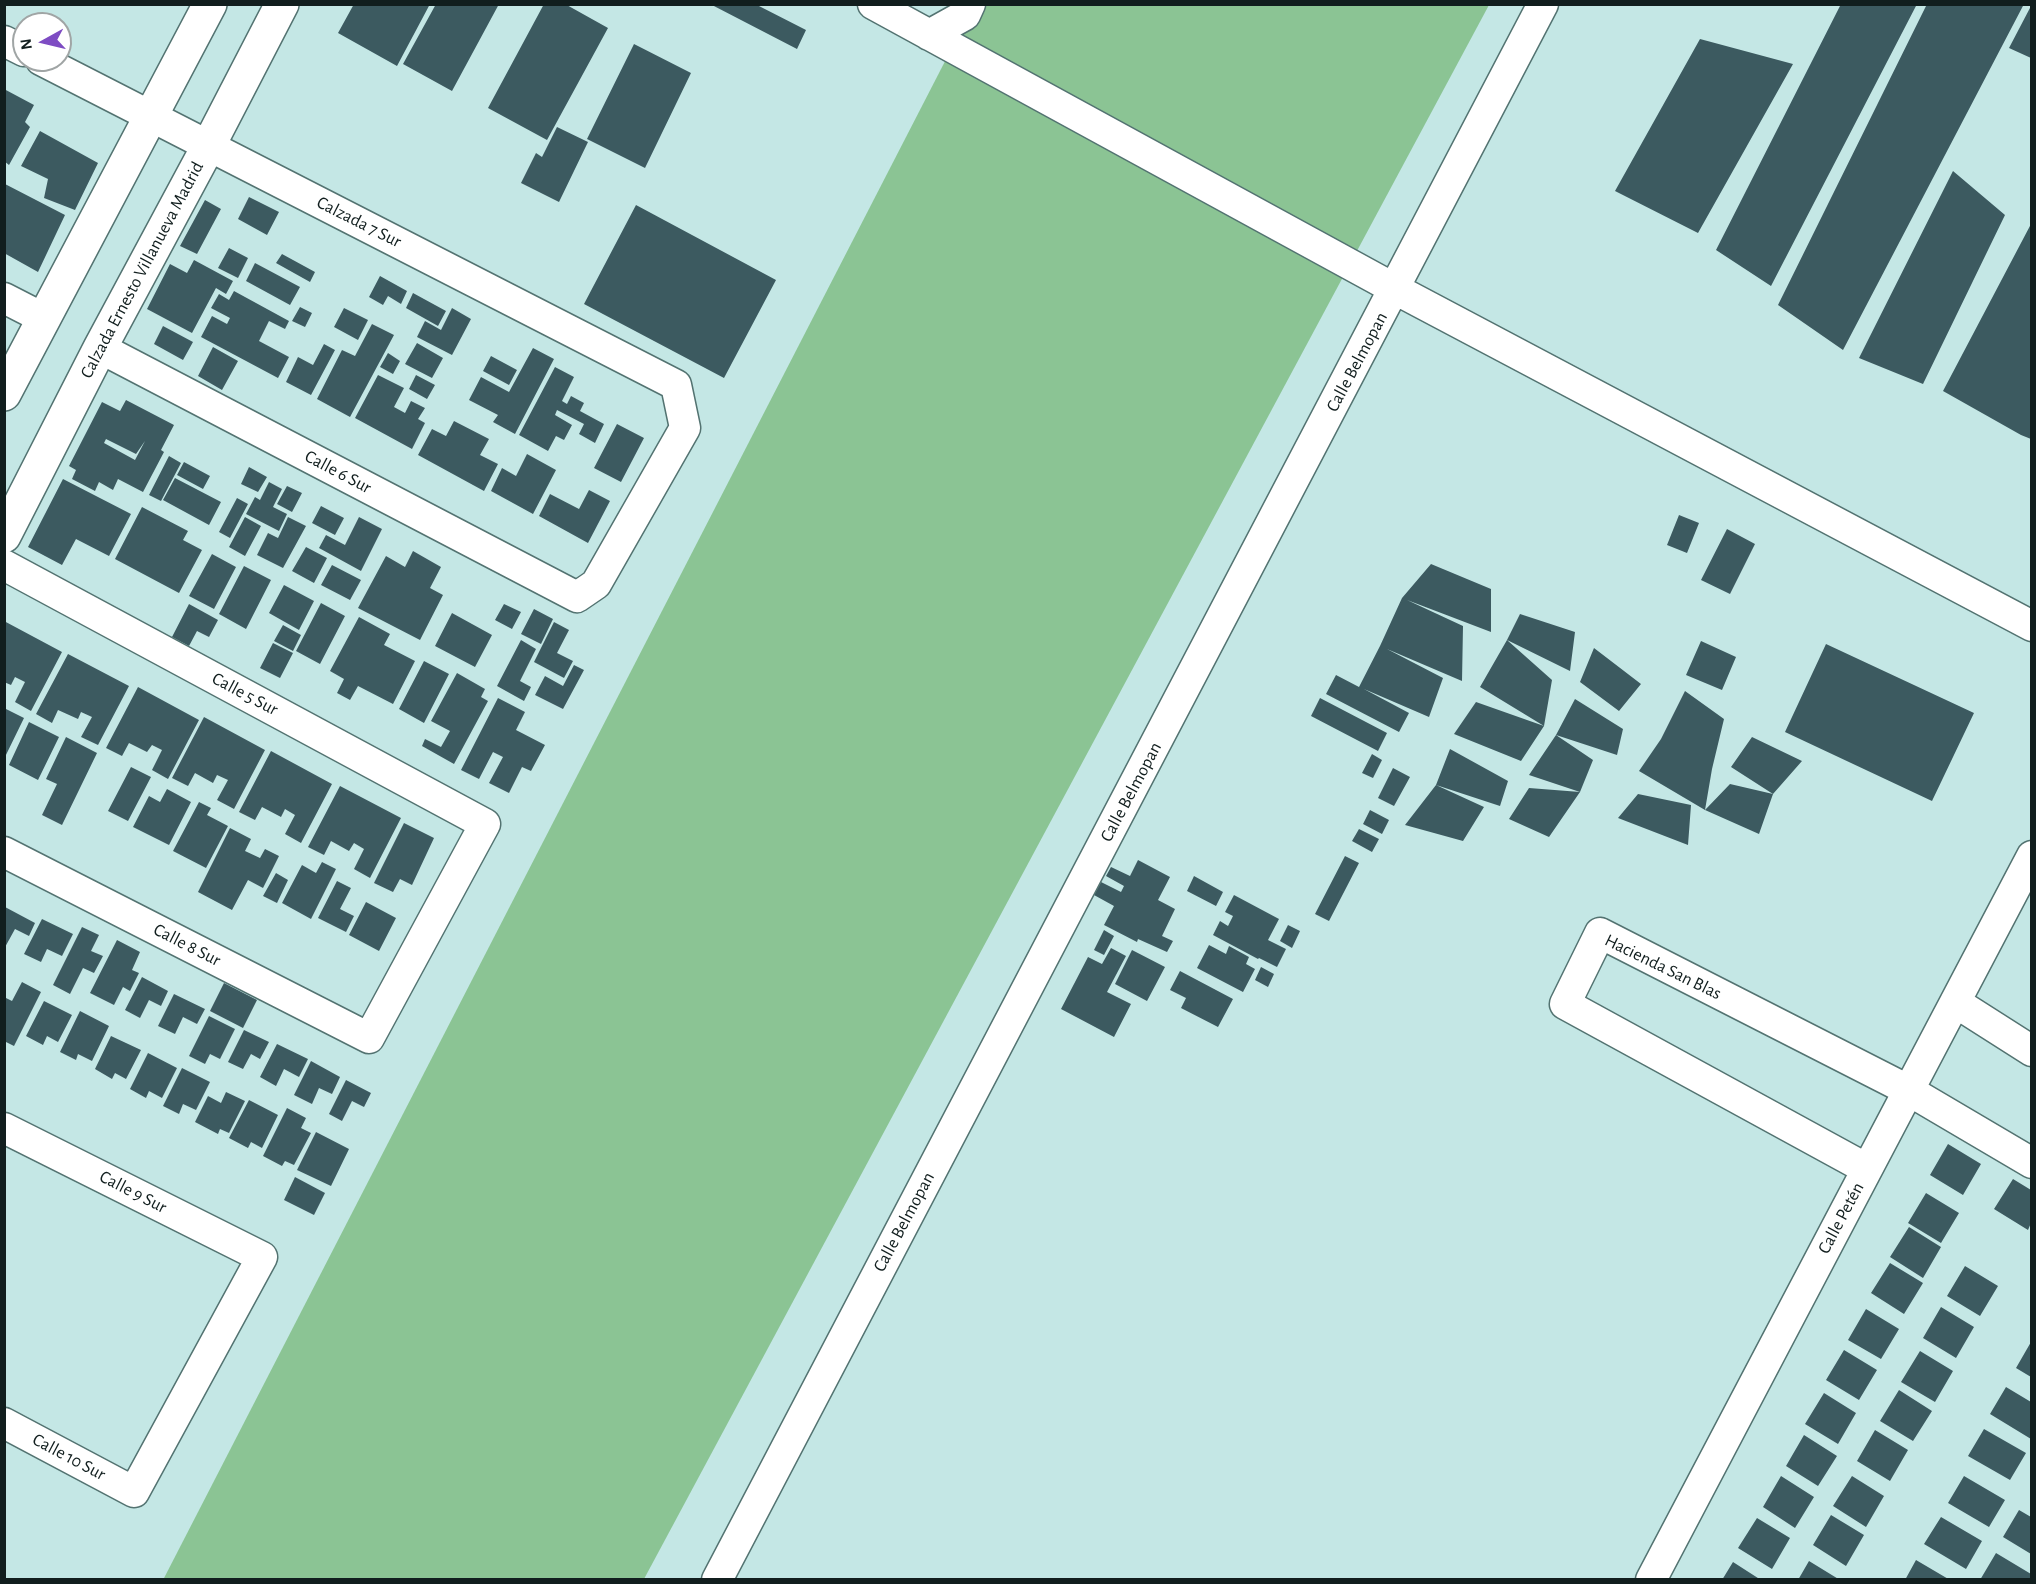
<!DOCTYPE html>
<html>
<head>
<meta charset="utf-8">
<style>
  body { margin:0 }
  #map { position:relative; width:2036px; height:1584px; overflow:hidden; background:#c4e7e5; font-family:"Alegreya Sans",sans-serif }
  canvas { display:block }
  .frame { position:absolute; inset:0; border:6px solid #111e1e; pointer-events:none }
  .north { position:absolute; left:12px; top:12px; width:60px; height:60px; box-sizing:border-box; background:#fff; border:2px solid #a0a5a5; border-radius:50%; rotate:262deg; font-size:16px; font-weight:700; line-height:24px; text-align:center; color:#111e1e }
  .north::after { content:''; display:block; margin:auto; width:21px; height:27px; background:#7e4cc3; clip-path:polygon(50% 0,100% 100%,50% 72%,0 100%) }
</style>
</head>
<body>
<div id="map">
<canvas width="2036" height="1584"></canvas>
<div class="frame"></div>
<div class="north">N</div>
</div>
<script>
const c = document.querySelector('canvas').getContext('2d');
c.lineJoin = 'round';
function paint(path, color) { c.fillStyle = color; c.fill(path, 'evenodd'); }
const poly = rows => new Path2D(rows.map(r => 'M' + r).join(''));
function stroke(path, color, width, dash) { c.strokeStyle = color; c.lineWidth = width; c.lineCap = dash ? 'butt' : 'round'; c.setLineDash(dash || []); c.stroke(path); }
function write(font, color, halo, rows, align = 'center') {
  c.font = font + ' "Alegreya Sans",sans-serif'; c.lineWidth = 6; c.setLineDash([]); c.textBaseline = 'middle'; c.strokeStyle = halo; c.fillStyle = color; for (const [text, x, y, turn = 0] of rows) {
    c.save(); c.translate(x, y); c.rotate((+turn || 0) * Math.PI / 180); c.textAlign = isNaN(turn) ? turn : align; if (halo) c.strokeText(text, 0, 0); c.fillText(text, 0, 0); c.restore();
  }
}
const green = poly([
  [974,5,1489,5,644,1579,163,1580]
]);
const building = poly([
  [354,4,430,4,397,66,338,33],
  [436,4,499,4,452,91,403,64],
  [544,4,565,4,608,28,547,140,488,108],
  [1841,4,1917,4,1771,286,1716,250],
  [1927,4,2024,4,1843,350,1778,305],
  [712,5,757,5,806,30,797,49],
  [2031,6,2031,58,2009,48],
  [1700,39,1793,64,1698,233,1615,191],
  [634,44,691,73,645,168,587,139],
  [4,89,34,105,25,122,30,127,9,165,4,161],
  [557,127,588,142,559,202,521,183,536,153,542,157],
  [40,131,98,163,75,210,44,198,48,179,21,166],
  [1953,171,2005,215,1923,384,1859,358],
  [5,184,65,215,38,272,4,253],
  [249,197,279,212,267,235,238,219],
  [205,200,221,209,197,254,180,246],
  [636,205,776,280,724,378,584,304],
  [2031,224,2031,439,2021,435,1943,391],
  [229,248,248,258,238,278,218,268],
  [282,254,315,272,310,282,276,263],
  [194,260,233,281,226,294,216,288,192,333,147,309,170,264,187,273],
  [255,263,300,287,290,305,246,281],
  [380,276,407,291,401,304,388,296,383,305,369,297],
  [234,291,289,321,285,329,269,321,259,341,289,357,278,378,201,337,212,316,227,324,230,318,211,308,219,294,229,300],
  [413,293,446,311,438,326,406,308],
  [300,307,312,313,305,327,292,321],
  [344,308,368,320,358,340,334,327],
  [452,308,471,319,452,355,417,337,425,321,441,330],
  [372,324,394,335,350,417,317,399,342,350,355,356],
  [163,326,193,342,183,360,154,344],
  [417,343,443,358,432,378,405,364],
  [324,344,335,350,311,395,286,382,298,357,313,365],
  [213,347,238,361,222,390,198,376],
  [533,348,554,359,515,434,493,422,498,415,469,400,481,377,509,392],
  [388,353,400,361,393,374,380,367],
  [491,356,517,370,509,385,483,371],
  [555,367,574,377,562,401,567,404,571,396,584,403,580,411,604,424,595,443,579,434,584,424,557,410,555,415,572,425,564,440,556,436,548,451,519,435],
  [378,375,404,388,394,407,405,413,411,401,425,408,418,419,425,423,412,449,355,418],
  [416,375,435,385,427,399,409,389],
  [126,400,174,425,161,450,164,452,143,492,118,479,113,490,99,482,95,491,72,479,76,470,69,466,102,402,120,411],
  [106,439,136,454,145,441,135,460,104,443],
  [454,421,489,439,480,455,498,464,484,491,418,455,432,429,446,436],
  [617,424,644,438,621,482,594,468],
  [527,454,556,470,533,514,491,491,502,468,516,476],
  [169,456,181,463,161,501,149,495],
  [184,462,210,476,203,489,177,475],
  [249,467,267,477,258,492,241,484],
  [175,478,221,502,209,525,163,500],
  [63,479,131,514,109,556,76,539,62,565,28,547],
  [269,482,282,489,273,507,287,514,279,531,246,514,255,497,260,500],
  [287,486,302,493,292,512,277,504],
  [589,490,610,501,588,543,539,516,550,494,579,509],
  [237,498,248,504,230,538,219,532],
  [321,506,344,518,335,535,312,523],
  [142,507,188,531,183,540,202,550,179,593,115,559],
  [1679,515,1699,523,1687,553,1667,545],
  [245,517,261,526,245,556,229,547],
  [288,517,306,526,283,568,257,555,268,533,278,538],
  [359,517,382,529,361,571,319,548,326,535,345,545],
  [1727,529,1755,544,1730,594,1701,580],
  [306,547,327,558,314,583,292,571],
  [413,551,441,567,430,588,443,595,420,640,358,608,386,556,405,567],
  [212,554,236,567,214,609,189,596],
  [1431,564,1491,589,1491,632,1407,600,1463,626,1462,681,1387,649,1443,678,1429,717,1364,689,1409,713,1399,732,1326,694,1336,675,1359,687,1380,646,1402,598],
  [332,565,361,580,350,600,321,585],
  [244,566,271,580,246,629,219,614],
  [284,585,314,601,299,630,269,613],
  [321,603,345,616,320,664,296,651],
  [189,604,218,620,209,637,197,631,189,646,172,637],
  [504,604,521,612,512,629,495,620],
  [534,609,553,619,541,644,521,634],
  [452,613,492,635,475,667,435,646],
  [1520,614,1575,632,1570,671,1507,640],
  [359,617,390,634,384,645,415,661,393,704,358,686,350,700,337,693,344,679,330,671],
  [4,621,62,652,31,711,15,702,25,682,15,677,11,685,4,682],
  [554,622,569,630,557,653,573,661,564,678,534,662],
  [283,625,301,635,293,651,274,641],
  [521,640,536,649,520,681,531,687,524,701,497,686],
  [1507,640,1552,680,1544,726,1480,687],
  [1701,641,1736,657,1722,690,1686,675],
  [273,643,293,653,280,678,260,668],
  [1826,644,1974,713,1932,801,1785,732],
  [1594,648,1641,684,1619,711,1580,682],
  [68,654,129,686,98,745,81,737,92,717,81,712,78,719,58,710,52,723,36,714],
  [424,661,449,674,424,723,399,709],
  [574,665,584,670,563,709,535,695,545,676,563,686],
  [457,673,485,689,481,697,488,701,454,764,422,746,425,739,441,747,450,731,431,721],
  [138,687,199,720,168,779,152,770,162,750,152,745,147,752,129,743,122,756,106,748],
  [1685,691,1724,719,1712,769,1705,810,1730,784,1773,794,1731,767,1752,737,1802,761,1773,794,1759,834,1705,810,1639,771,1661,739],
  [498,698,525,712,516,730,545,745,531,771,522,767,509,793,489,783,503,757,493,752,479,779,461,770],
  [1320,698,1387,733,1378,751,1311,716],
  [1575,699,1623,729,1617,755,1556,735,1593,760,1580,792,1549,837,1509,819,1529,788,1580,792,1529,775,1556,735],
  [1476,702,1544,726,1521,761,1454,734],
  [4,708,24,718,4,759],
  [204,717,265,750,234,809,217,800,228,780,217,775,213,783,195,773,188,786,172,778],
  [29,722,59,737,38,780,9,765],
  [66,737,97,753,62,825,42,815,57,784,46,779],
  [1450,749,1508,781,1500,806,1436,785],
  [271,751,332,784,301,843,285,834,295,815,285,809,281,817,262,807,255,820,239,812],
  [1372,754,1382,760,1373,778,1362,773],
  [131,767,151,777,128,821,108,811],
  [1393,768,1410,777,1394,806,1378,798],
  [1436,785,1484,807,1463,841,1405,825],
  [340,786,401,818,370,878,354,869,364,849,354,843,349,851,331,841,324,855,308,847],
  [167,789,191,802,169,845,133,827,149,796,160,802],
  [1638,794,1691,805,1688,845,1618,818],
  [199,802,211,808,207,815,228,826,206,868,173,851],
  [1370,810,1389,820,1382,834,1363,824],
  [404,823,434,838,412,885,400,879,393,892,374,883],
  [230,828,251,839,245,851,260,858,265,849,279,856,263,888,248,880,232,910,198,892],
  [1359,829,1379,839,1372,852,1352,841],
  [1345,856,1359,863,1329,921,1315,914],
  [1138,860,1170,877,1158,900,1175,909,1162,936,1173,941,1167,952,1138,939,1137,942,1104,925,1114,906,1094,895,1101,882,1121,892,1124,886,1106,876,1111,867,1130,876],
  [322,862,336,869,311,919,282,903,302,865,316,873],
  [276,873,288,880,277,903,263,896],
  [1194,876,1223,892,1216,906,1187,891],
  [337,881,351,888,340,909,354,916,346,932,318,918],
  [1234,895,1279,919,1268,940,1286,949,1277,967,1259,958,1258,959,1213,935,1220,921,1228,926,1233,916,1225,912],
  [366,902,396,918,379,951,349,935],
  [5,907,35,923,29,936,15,929,4,949],
  [42,919,73,934,62,956,47,949,41,962,24,954],
  [1288,925,1300,931,1292,948,1280,941],
  [82,927,99,935,91,951,103,956,94,973,83,968,70,994,53,985],
  [1104,930,1114,936,1104,955,1094,950],
  [117,940,140,952,132,970,139,973,130,991,123,987,114,1005,90,993],
  [1209,945,1226,954,1229,946,1249,957,1246,964,1255,969,1243,992,1197,968],
  [1111,948,1126,956,1107,992,1131,1004,1114,1037,1061,1009,1088,957,1102,964],
  [1132,950,1165,967,1147,1001,1115,984],
  [1261,967,1274,974,1268,987,1255,980],
  [1180,971,1233,999,1218,1027,1181,1008,1186,998,1170,990],
  [142,977,168,991,161,1006,149,1000,140,1018,125,1010],
  [22,982,41,992,14,1046,4,1041,4,997,12,1001],
  [224,983,257,1000,243,1028,210,1011],
  [174,994,205,1009,197,1024,183,1017,175,1034,158,1026],
  [44,1001,72,1015,58,1042,47,1036,43,1045,26,1036],
  [80,1011,109,1026,92,1061,78,1054,76,1060,60,1052],
  [209,1016,235,1029,220,1059,210,1054,205,1064,189,1056],
  [244,1030,269,1042,260,1059,251,1054,243,1069,228,1062],
  [111,1036,141,1050,126,1079,115,1073,112,1079,95,1069],
  [277,1044,308,1059,299,1077,284,1069,276,1086,260,1077],
  [148,1053,177,1068,162,1098,149,1091,146,1098,130,1089],
  [311,1061,340,1077,332,1094,319,1088,312,1104,294,1095],
  [182,1068,210,1082,196,1110,183,1104,179,1114,163,1106],
  [346,1080,371,1093,364,1107,352,1101,342,1121,329,1114],
  [226,1092,245,1101,229,1133,220,1129,218,1134,195,1122,208,1096,221,1103],
  [249,1100,278,1115,262,1148,251,1142,248,1148,229,1138],
  [287,1108,306,1118,301,1128,311,1133,294,1165,285,1161,282,1166,263,1156],
  [316,1132,349,1149,331,1186,297,1170],
  [1948,1144,1981,1164,1963,1195,1930,1175],
  [295,1177,325,1193,314,1215,284,1200],
  [2013,1179,2031,1190,2031,1223,2028,1230,1994,1209],
  [1926,1193,1959,1213,1941,1243,1908,1223],
  [1909,1227,1941,1247,1923,1278,1890,1257],
  [1890,1263,1923,1283,1904,1314,1871,1293],
  [1965,1266,1998,1286,1980,1316,1947,1296],
  [1941,1307,1974,1327,1956,1358,1923,1338],
  [1866,1309,1899,1329,1881,1359,1848,1340],
  [2031,1342,2031,1377,2016,1368],
  [1844,1350,1877,1370,1859,1400,1826,1380],
  [1920,1351,1953,1371,1935,1402,1901,1382],
  [2006,1387,2031,1402,2031,1439,1990,1414],
  [1899,1390,1932,1411,1913,1441,1880,1421],
  [1824,1393,1856,1413,1838,1444,1805,1424],
  [1984,1429,2026,1453,2010,1480,1968,1456],
  [1875,1430,1908,1450,1890,1481,1857,1461],
  [1804,1435,1837,1456,1818,1486,1786,1466],
  [1781,1476,1814,1497,1795,1528,1763,1507],
  [1852,1476,1884,1496,1866,1527,1833,1506],
  [1964,1476,2005,1500,1989,1527,1948,1503],
  [2019,1510,2031,1517,2031,1554,2003,1537],
  [1831,1515,1864,1535,1846,1566,1813,1545],
  [1941,1517,1982,1541,1966,1569,1924,1544],
  [1757,1518,1790,1538,1772,1569,1738,1548],
  [1996,1553,2031,1574,2031,1580,1980,1580],
  [1916,1560,1950,1580,1905,1580],
  [1809,1561,1840,1580,1798,1580],
  [1733,1562,1761,1580,1722,1580]
]);
const street = poly([
  [873,4,1395,289,2032,626],
  [929,35,965,15,970,4],
  [4,41,24,51],
  [41,60,676,385,685,428,596,584,577,597,100,348],
  [4,298,43,318],
  [4,565,485,824,369,1038,4,852],
  [1955,1002,2032,1051],
  [4,1128,262,1257,134,1492,4,1423],
  [1867,1169,1565,1004,1600,933,1908,1090,2032,1163],
  [717,1580,1543,4],
  [1651,1580,2032,856]
]);
const secondary = poly([
  [4,394,210,4],
  [4,536,100,348,209,145,282,4]
]);
const streetNames = [
  ["Calzada 7 Sur",359,222,27],
  ["Calzada Ernesto Villanueva Madrid",142,270,-62],
  ["Calle Belmopan",1357,362,-62],
  ["Calle 6 Sur",338,472,28],
  ["Calle 5 Sur",245,694,28],
  ["Calle Belmopan",1131,792,-62],
  ["Calle 8 Sur",187,945,27],
  ["Hacienda San Blas",1663,967,26],
  ["Calle 9 Sur",133,1192,27],
  ["Calle Petén",1841,1218,-62],
  ["Calle Belmopan",904,1222,-62],
  ["Calle 10 Sur",69,1457,28]
];
paint(green, '#8bc494');
paint(building, '#3c5a60');
stroke(street, '#537371', 33);
stroke(secondary, '#537371', 36);
stroke(street, '#fff', 30);
stroke(secondary, '#fff', 33);
write('18px', '#111e1e', '#fff', streetNames);
</script>
</body>
</html>
